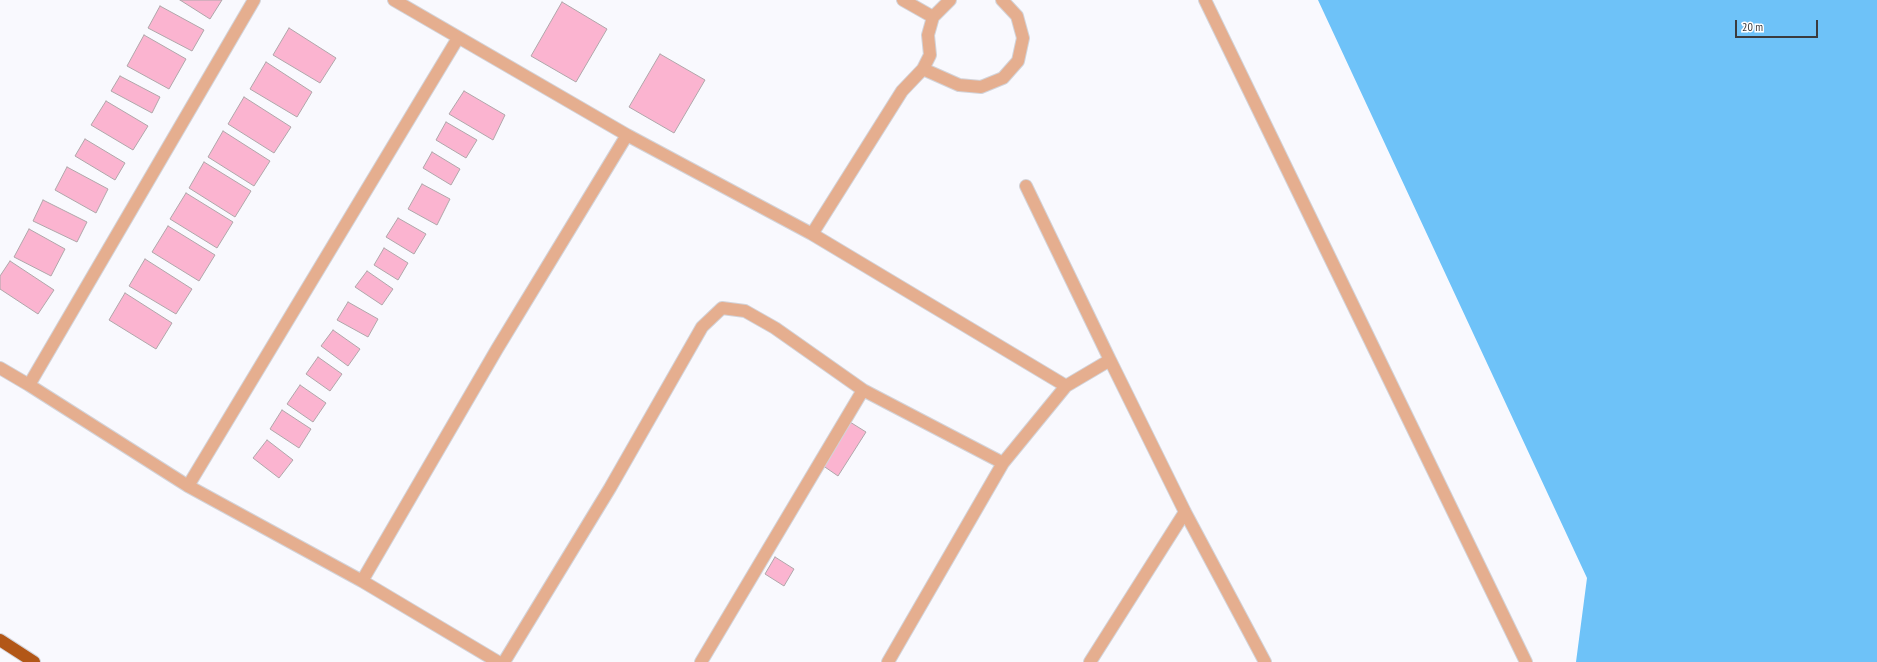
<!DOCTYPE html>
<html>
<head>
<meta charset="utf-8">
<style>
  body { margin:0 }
  #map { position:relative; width:1877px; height:662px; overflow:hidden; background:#f9f9fe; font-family:"PT Sans Narrow",sans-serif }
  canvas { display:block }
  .scale { position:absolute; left:1735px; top:20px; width:83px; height:18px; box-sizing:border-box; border:2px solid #3b3b3e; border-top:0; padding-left:5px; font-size:12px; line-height:14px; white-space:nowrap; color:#3b3b3e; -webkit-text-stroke:3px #fff; paint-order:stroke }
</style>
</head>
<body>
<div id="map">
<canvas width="1877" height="662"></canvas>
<div class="scale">20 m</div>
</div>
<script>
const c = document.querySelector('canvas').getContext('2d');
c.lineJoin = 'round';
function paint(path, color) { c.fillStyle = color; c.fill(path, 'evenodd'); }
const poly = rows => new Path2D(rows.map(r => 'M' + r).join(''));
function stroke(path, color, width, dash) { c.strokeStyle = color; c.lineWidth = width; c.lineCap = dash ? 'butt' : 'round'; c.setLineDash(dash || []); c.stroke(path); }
const water = poly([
  [1318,0,1877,0,1877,662,1576,662,1587,578]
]);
const building = poly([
  [180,0,222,0,210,19,180,0],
  [562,2,607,29,576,82,531,56,562,2],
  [160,6,204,30,192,51,148,28,160,6],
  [289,28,336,58,320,83,273,55,289,28],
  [144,35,186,59,169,89,127,66,144,35],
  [660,54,705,80,674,133,629,107,660,54],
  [266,62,312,92,297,117,250,89,266,62],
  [120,76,160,97,152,113,111,91,120,76],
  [464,91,505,115,493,140,449,114,464,91],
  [244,97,291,127,274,153,228,124,244,97],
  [106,101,148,126,133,150,91,125,106,101],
  [446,122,477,140,466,158,436,140,446,122],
  [223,131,270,161,254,186,208,157,223,131],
  [85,139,125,163,115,180,75,156,85,139],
  [432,152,460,169,451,185,423,168,432,152],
  [204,162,251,191,235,217,189,188,204,162],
  [67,167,108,189,96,213,55,190,67,167],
  [422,184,450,199,437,225,408,209,422,184],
  [186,193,233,222,217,248,170,219,186,193],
  [43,200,87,222,77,242,33,221,43,200],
  [398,218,426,234,414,254,386,237,398,218],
  [168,226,215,255,199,281,152,252,168,226],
  [29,229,65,249,51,276,14,257,29,229],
  [384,248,408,263,398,280,374,265,384,248],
  [145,259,192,289,176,314,129,286,145,259],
  [10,261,54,290,38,314,0,289,0,276,10,261],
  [367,271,393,289,382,305,355,287,367,271],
  [125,293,172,323,156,349,109,320,125,293],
  [348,302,378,319,368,337,337,320,348,302],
  [333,330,360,349,348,366,321,346,333,330],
  [318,357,342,374,330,391,306,374,318,357],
  [300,385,326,403,313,422,287,404,300,385],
  [282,410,311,429,299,448,270,429,282,410],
  [850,422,866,432,838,476,822,465,850,422],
  [267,440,293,460,279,478,253,458,267,440],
  [775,557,794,569,784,586,765,574,775,557]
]);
const street = poly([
  [394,0,627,135,812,234],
  [903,0,933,17],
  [950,0,933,17,928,35,930,55,923,69,959,85,981,87,1003,78,1018,61,1023,38,1017,16,1002,0],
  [1205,0,1526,662],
  [923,69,902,91,812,234,1066,386],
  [1110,360,1185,512,1265,662],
  [0,368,29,385,188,486,362,581,498,662],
  [29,385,254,0],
  [188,486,458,38],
  [362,581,497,349,627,135],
  [504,662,610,488,702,327,722,308,745,311,775,328,863,390,1003,463],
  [701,662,863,390],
  [888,662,1003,463,1066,386,1110,360,1026,186],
  [1090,662,1185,512]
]);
const highway = poly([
  [0,640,34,662]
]);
paint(water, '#6ec2f8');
paint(building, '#fbb4d0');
stroke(building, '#b0a6aa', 1);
stroke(street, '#d3d3d8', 14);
stroke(highway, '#d3d3d8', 14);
stroke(street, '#e5ae8f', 12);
stroke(highway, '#b25717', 12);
</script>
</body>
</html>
